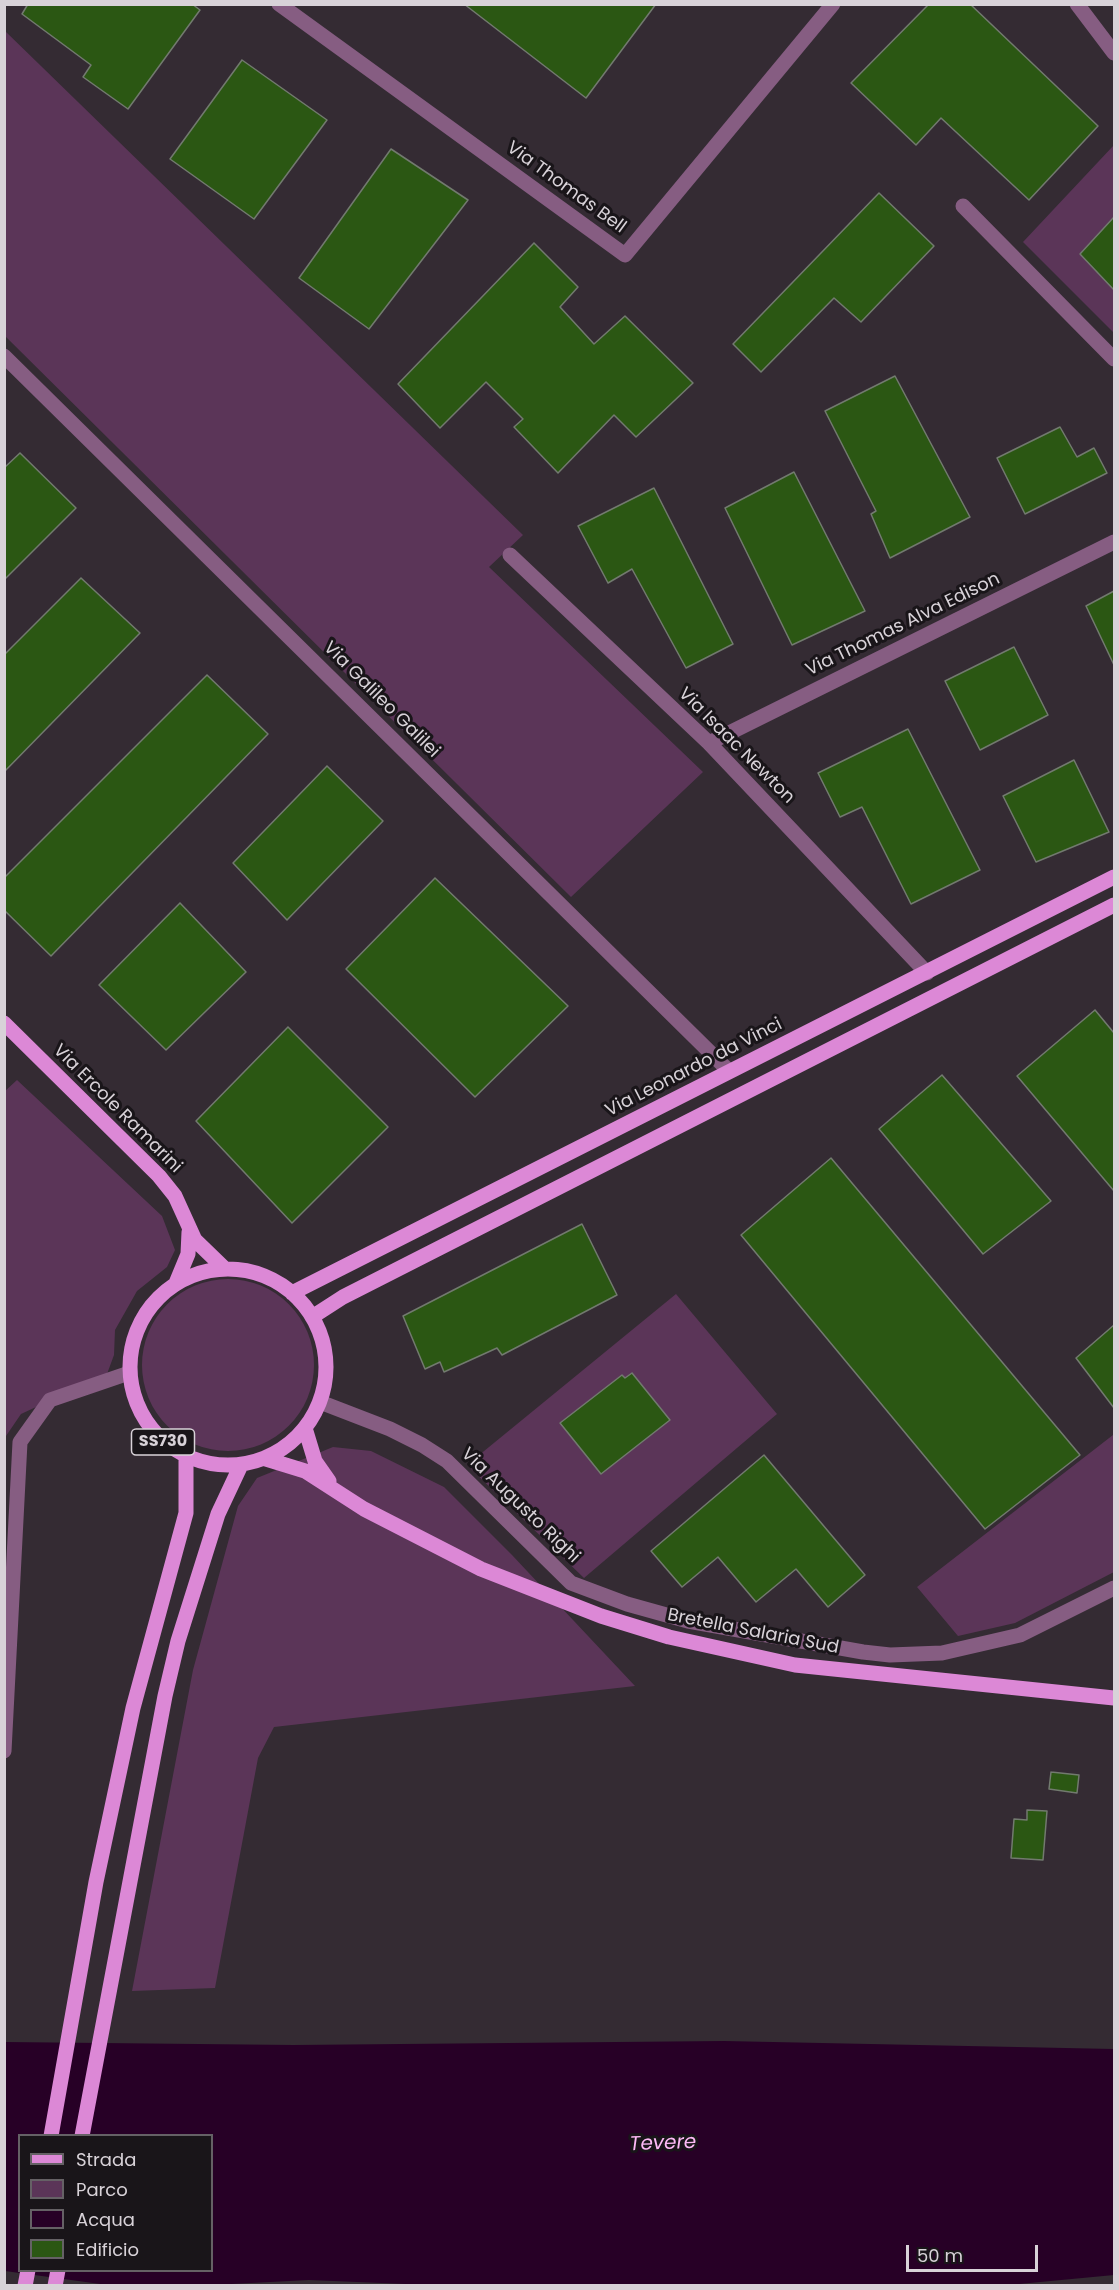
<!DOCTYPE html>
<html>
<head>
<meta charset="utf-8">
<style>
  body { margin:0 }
  #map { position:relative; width:1119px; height:2290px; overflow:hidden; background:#342b33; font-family:Poppins,sans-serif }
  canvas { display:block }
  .frame { position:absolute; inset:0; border:6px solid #d8d2d8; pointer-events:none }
  .legend { position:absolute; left:18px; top:2134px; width:195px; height:138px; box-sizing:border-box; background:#191519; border:2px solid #656165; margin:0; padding:8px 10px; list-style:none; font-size:18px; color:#d8d2d8 }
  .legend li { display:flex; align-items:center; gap:12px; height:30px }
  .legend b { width:30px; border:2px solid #656165 }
  .scale { position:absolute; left:906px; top:2245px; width:132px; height:27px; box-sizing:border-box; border:3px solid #d8d2d8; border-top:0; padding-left:8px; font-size:18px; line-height:21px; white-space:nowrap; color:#d8d2d8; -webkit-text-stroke:4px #191519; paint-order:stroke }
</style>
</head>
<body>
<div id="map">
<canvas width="1119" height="2290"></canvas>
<div class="frame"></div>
<ul class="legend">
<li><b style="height:8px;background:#dc88d6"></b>Strada</li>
<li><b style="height:16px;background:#5b3558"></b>Parco</li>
<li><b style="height:16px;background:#270026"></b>Acqua</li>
<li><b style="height:16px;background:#2b5713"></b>Edificio</li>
</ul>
<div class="scale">50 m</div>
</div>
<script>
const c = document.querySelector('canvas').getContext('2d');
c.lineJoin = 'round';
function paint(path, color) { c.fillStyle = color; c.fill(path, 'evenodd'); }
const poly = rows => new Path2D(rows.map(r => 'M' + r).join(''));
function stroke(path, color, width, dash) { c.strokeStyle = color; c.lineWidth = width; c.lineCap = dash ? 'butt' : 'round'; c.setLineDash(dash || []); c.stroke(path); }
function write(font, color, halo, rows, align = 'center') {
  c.font = font + ' Poppins,sans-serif'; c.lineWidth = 6; c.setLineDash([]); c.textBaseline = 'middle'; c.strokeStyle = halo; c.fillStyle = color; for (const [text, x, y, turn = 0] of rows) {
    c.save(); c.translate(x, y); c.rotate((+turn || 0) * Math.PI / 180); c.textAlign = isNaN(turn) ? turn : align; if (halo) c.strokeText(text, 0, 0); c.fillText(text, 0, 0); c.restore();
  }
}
const green = poly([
  [4,30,523,535,489,567,703,772,571,897,5,336],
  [1114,145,1114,333,1023,242],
  [17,1080,162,1216,175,1250,167,1267,137,1291,115,1330,114,1355,107,1374,21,1414,6,1436,5,1514,4,1092],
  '142 1365a86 86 0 1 1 172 0a86 86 0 1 1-172 0Z',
  [676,1294,777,1414,584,1578,467,1465],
  [1113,1435,1114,1572,1015,1623,958,1636,917,1587],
  [333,1447,371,1451,444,1487,512,1555,635,1686,274,1727,258,1758,215,1988,132,1991,193,1670,238,1506,257,1478]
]);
const water = poly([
  [724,2041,1114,2049,1114,2275,998,2286,454,2286,309,2280,212,2285,115,2286,5,2271,5,2042,294,2045],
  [20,2136,212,2136,212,2270,20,2270]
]);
const building = poly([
  [28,4,192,4,200,10,128,109,83,77,91,65,22,14,28,4],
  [464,4,656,4,586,98,464,4],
  [929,4,970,4,1098,126,1029,200,941,118,916,145,851,83,929,4],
  [242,60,327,120,254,219,170,159,242,60],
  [391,149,468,200,369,329,299,278,391,149],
  [879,193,934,246,861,322,834,298,761,372,733,344,879,193],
  [1114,217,1114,290,1080,254,1114,217],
  [534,243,578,287,560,307,594,344,625,316,693,383,636,437,614,415,558,473,514,427,523,419,486,382,440,428,398,384,534,243],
  [895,376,970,517,890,558,871,514,876,511,825,411,895,376],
  [1060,427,1077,457,1094,448,1107,473,1025,514,997,458,1060,427],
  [20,453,76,508,4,580,4,468,20,453],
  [794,472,865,611,792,645,725,508,794,472],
  [654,488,733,644,686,668,632,569,608,583,578,526,654,488],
  [81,578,140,633,4,772,4,655,81,578],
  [1114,591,1114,665,1086,606,1114,591],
  [1014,647,1048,715,980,750,945,681,1014,647],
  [207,675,268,734,51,956,4,910,4,878,207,675],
  [908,729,980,870,911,904,862,807,840,817,818,773,908,729],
  [1074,760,1109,832,1036,862,1003,796,1074,760],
  [327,766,383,821,287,920,233,863,327,766],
  [435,878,568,1006,475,1097,346,969,435,878],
  [180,903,246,972,166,1050,99,985,180,903],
  [1095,1010,1114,1033,1114,1191,1017,1076,1095,1010],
  [288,1027,388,1127,292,1223,196,1121,288,1027],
  [942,1075,1051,1201,983,1254,879,1129,942,1075],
  [831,1158,1080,1455,985,1529,741,1235,831,1158],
  [582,1224,617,1295,502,1355,497,1348,444,1372,440,1362,425,1369,403,1316,582,1224],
  [1114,1325,1114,1408,1076,1358,1114,1325],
  [632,1373,670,1420,601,1474,560,1423,622,1375,625,1378,632,1373],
  [764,1455,865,1575,828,1607,796,1569,756,1602,718,1557,682,1587,651,1551,764,1455],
  [1051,1772,1079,1775,1077,1793,1049,1789,1051,1772],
  [1027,1810,1047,1811,1043,1860,1011,1858,1014,1819,1027,1820,1027,1810]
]);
const minor = poly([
  [279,4,625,255,833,4],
  [1077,4,1114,53],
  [963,206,1114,359],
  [4,356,729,1071],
  [510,555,709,743,927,973],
  [709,743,1114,542],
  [320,1402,390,1429,422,1445,447,1461,571,1583,627,1604,688,1621,863,1652,890,1655,942,1653,1020,1635,1114,1588],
  [4,1751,20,1442,50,1400,129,1373]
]);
const major = poly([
  [4,1023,159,1176,175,1196,195,1240,225,1269],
  '130 1367a98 98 0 1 1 196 0a98 98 0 1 1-196 0Z',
  [176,1283,188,1254,189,1232],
  [292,1293,1114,877],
  [312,1317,343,1297,1114,905],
  [305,1428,315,1461,329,1481],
  [266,1459,305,1471,364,1509,481,1569,601,1616,669,1637,795,1665,1114,1698],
  [51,2136,96,1882,133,1708,186,1513,186,1457],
  [82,2136,165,1696,178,1641,218,1514,241,1465],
  [25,2286,28,2270],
  [55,2286,58,2270]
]);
const shields = [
  [163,1442,63]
];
const shieldNames = [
  ["SS730",163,1442]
];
const streetNames = [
  ["Via Thomas Bell",566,188,36],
  ["Via Thomas Alva Edison",903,625,-26],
  ["Via Galileo Galilei",381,700,45],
  ["Via Isaac Newton",736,746,45],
  ["Via Leonardo da Vinci",694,1068,-27],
  ["Via Ercole Ramarini",117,1109,45],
  ["Via Augusto Righi",520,1506,44],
  ["Bretella Salaria Sud",753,1632,11]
];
const waterNames = [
  ["Tevere",663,2144,-2]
];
paint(green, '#5b3558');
paint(water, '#270026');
paint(building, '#2b5713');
stroke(building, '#727a6f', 1.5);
stroke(minor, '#865d82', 15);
stroke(major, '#dc88d6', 15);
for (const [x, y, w] of shields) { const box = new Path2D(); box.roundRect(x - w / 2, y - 13, w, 26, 4.5); c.fillStyle = '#191519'; c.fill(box); stroke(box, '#d8d2d8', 1.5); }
write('bold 16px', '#d8d2d8', null, shieldNames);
write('18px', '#d8d2d8', '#191519', streetNames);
write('italic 20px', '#fdb9f6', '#191519', waterNames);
</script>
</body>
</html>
